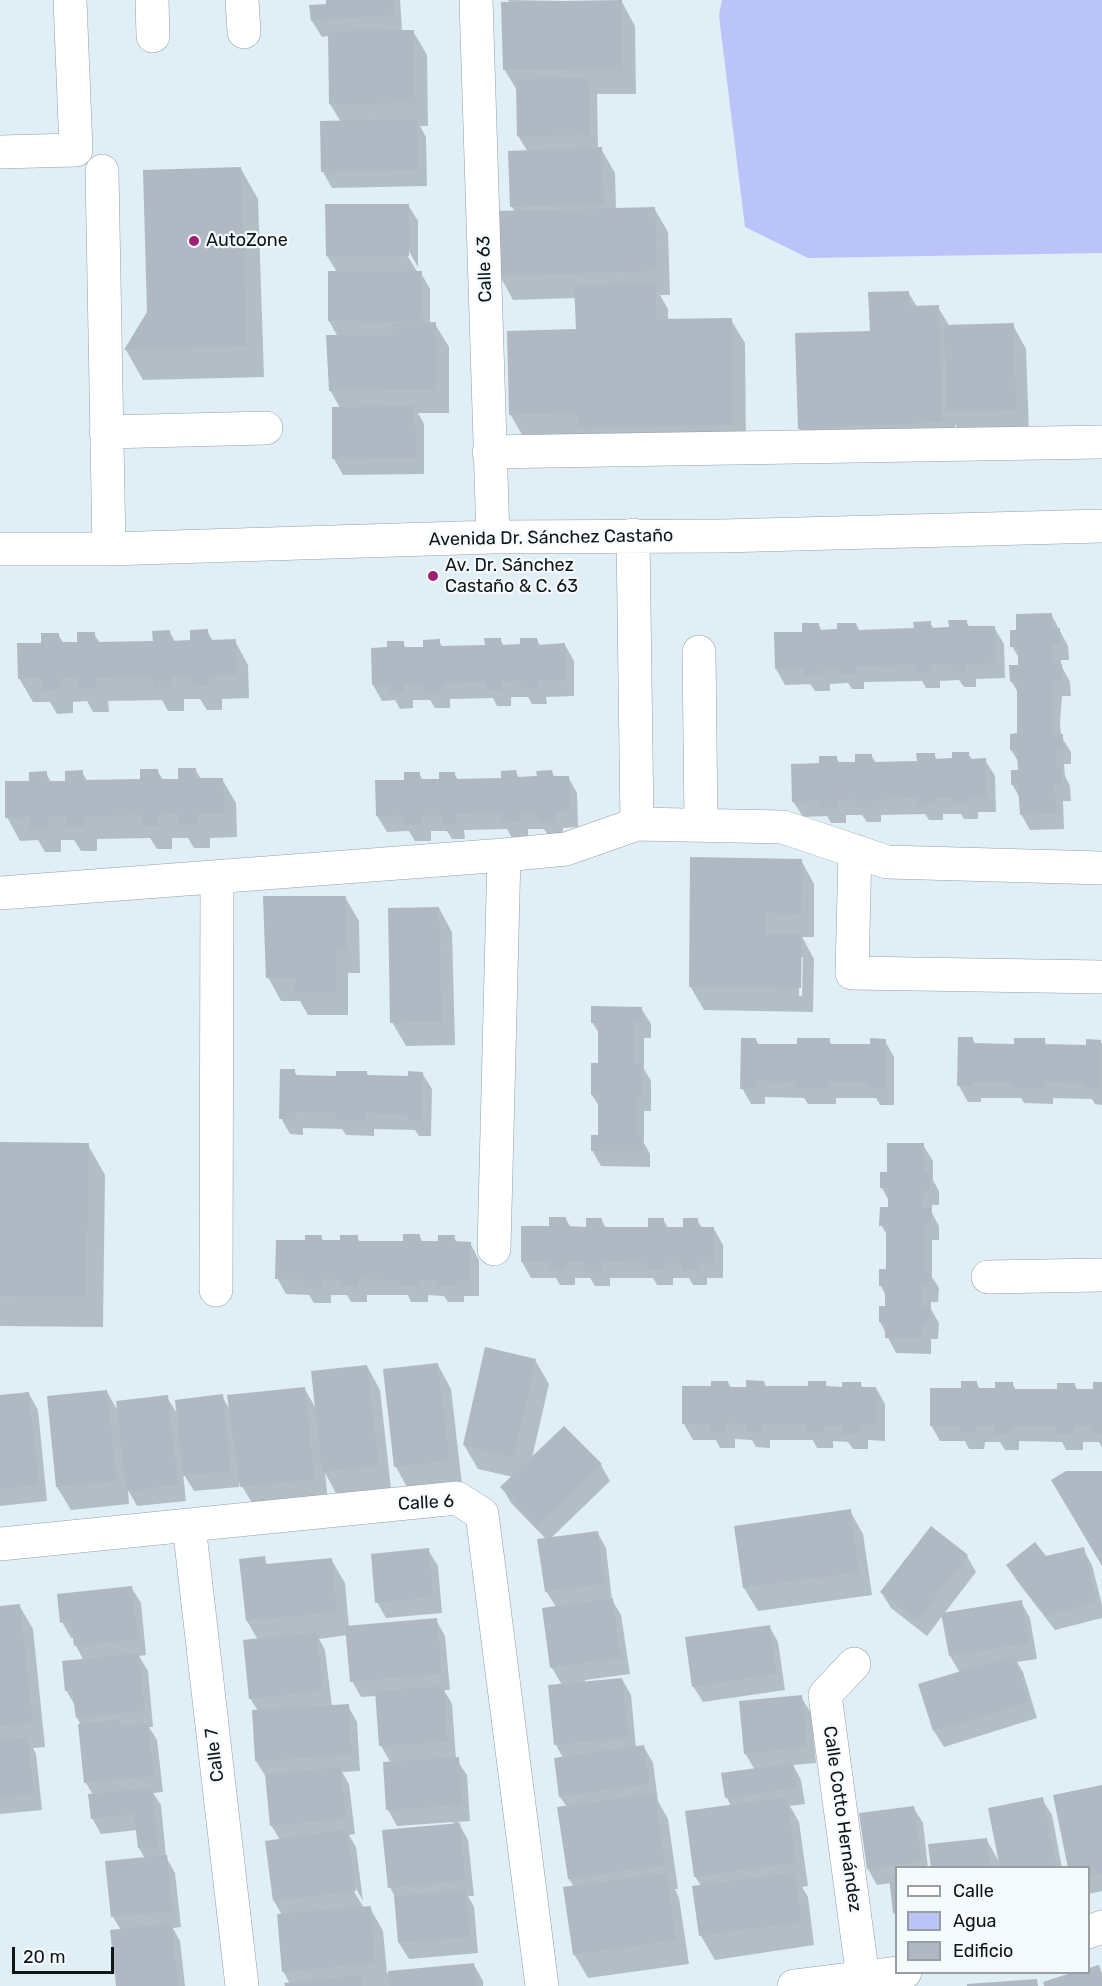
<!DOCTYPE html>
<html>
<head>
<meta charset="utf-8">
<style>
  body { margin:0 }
  #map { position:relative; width:1102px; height:1986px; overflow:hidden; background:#e0eef6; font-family:Rubik,sans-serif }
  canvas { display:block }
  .legend { position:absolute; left:895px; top:1866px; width:195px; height:108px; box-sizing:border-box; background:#f4fafd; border:2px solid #999ea1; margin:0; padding:8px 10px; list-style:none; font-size:18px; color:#101517 }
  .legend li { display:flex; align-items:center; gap:12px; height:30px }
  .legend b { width:30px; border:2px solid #999ea1 }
  .scale { position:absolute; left:12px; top:1947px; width:102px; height:27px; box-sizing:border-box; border:3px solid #101517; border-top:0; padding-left:8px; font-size:18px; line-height:21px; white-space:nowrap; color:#101517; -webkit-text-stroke:4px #f4fafd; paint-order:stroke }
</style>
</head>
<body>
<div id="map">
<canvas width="1102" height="1986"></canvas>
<ul class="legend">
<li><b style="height:8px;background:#fff"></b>Calle</li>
<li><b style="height:16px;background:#bbc4f8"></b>Agua</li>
<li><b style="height:16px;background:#b0b8c4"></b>Edificio</li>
</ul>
<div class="scale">20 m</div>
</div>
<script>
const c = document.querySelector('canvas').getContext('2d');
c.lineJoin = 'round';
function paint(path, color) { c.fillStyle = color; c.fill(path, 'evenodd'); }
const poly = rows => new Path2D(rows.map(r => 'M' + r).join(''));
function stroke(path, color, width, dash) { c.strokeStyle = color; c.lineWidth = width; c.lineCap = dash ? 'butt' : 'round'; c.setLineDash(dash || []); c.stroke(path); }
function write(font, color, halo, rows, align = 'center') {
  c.font = font + ' Rubik,sans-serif'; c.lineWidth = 4.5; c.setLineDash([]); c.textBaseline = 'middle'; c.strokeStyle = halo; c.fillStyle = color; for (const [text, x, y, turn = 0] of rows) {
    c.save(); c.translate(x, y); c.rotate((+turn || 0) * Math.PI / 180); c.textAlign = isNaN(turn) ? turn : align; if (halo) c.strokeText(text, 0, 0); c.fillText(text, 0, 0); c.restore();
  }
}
const water = poly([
  [722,0,1102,0,1102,253,808,258,745,227,719,16]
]);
const shadow = poly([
  [327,0,400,0,402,31,413,31,427,55,428,126,420,126,426,137,427,186,332,188,323,172,341,122,330,104,329,36,322,37,312,21,328,6],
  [508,0,622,2,635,26,636,94,597,94,598,149,601,149,615,173,616,209,654,208,668,232,670,295,660,295,668,309,668,321,731,320,745,343,746,448,524,438,510,414,577,331,576,298,513,300,500,276,515,212,512,207,528,152,518,136,518,92,504,69,510,3],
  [241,169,258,199,264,377,143,380,126,350],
  [408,205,418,221,418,267,407,248,404,250,418,273,421,273,430,289,430,324,435,324,449,347,449,413,418,413,424,424,424,474,343,475,334,459,340,408,330,390,338,337,329,321,337,272,327,256],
  [908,292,917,307,938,307,950,327,1013,325,1026,349,1029,433,961,435,955,424,955,446,813,452,799,428,872,332],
  [1051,614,1068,646,1069,660,1061,660,1061,665,1070,682,1071,696,1062,696,1060,723,1061,736,1071,752,1071,764,1064,764,1065,776,1070,786,1071,801,1063,801,1064,829,1030,830,1021,814,1020,798,1012,784,1020,771,1020,764,1011,750,1019,734,1019,694,1011,681,1020,666,1020,660,1012,646,1017,631],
  [966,621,970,628,994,627,1004,644,1005,678,976,679,976,687,964,687,959,680,940,681,940,688,926,688,922,681,864,682,864,689,852,689,848,683,830,684,830,691,815,691,810,684,785,685,776,669,803,633,818,624,822,631,839,630,856,624,860,631,915,630,930,623,934,629,951,628],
  [207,631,213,641,235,641,248,665,249,698,222,699,222,710,207,710,200,699,184,699,184,711,168,711,162,700,108,701,109,712,93,712,87,701,73,702,73,713,57,714,50,702,33,702,19,678,43,644,58,634,64,644,79,644,94,634,100,643,154,643,170,632,175,642,192,641],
  [500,639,504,646,522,645,537,639,540,646,565,645,574,661,574,696,546,697,547,704,532,704,528,697,511,697,511,706,497,706,493,698,450,699,450,708,435,708,430,700,413,700,413,708,400,709,395,700,382,701,373,685,389,649,403,643,406,648,425,648,439,641,443,648,486,647],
  [968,753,972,760,985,760,995,776,996,812,978,812,978,819,964,819,961,814,943,814,943,820,929,820,925,814,881,815,881,822,867,822,862,815,846,815,846,823,831,823,827,816,803,817,793,801,820,764,836,757,840,764,857,763,871,755,876,763,918,762,934,754,937,760,953,760],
  [195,769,201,779,222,779,236,803,237,837,210,838,210,848,194,848,188,838,172,838,172,849,157,849,150,838,97,839,97,851,81,851,74,840,61,840,61,852,45,852,38,840,20,841,7,817,30,783,46,773,51,782,66,782,82,772,88,782,142,781,157,770,163,780,179,780],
  [516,772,519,778,538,778,552,772,555,778,568,777,577,793,578,827,563,828,563,837,549,837,544,829,528,829,528,838,512,838,507,829,464,830,465,839,452,839,447,831,431,831,431,841,415,841,409,831,387,832,377,816,377,782,405,781,419,773,423,781,441,781,454,773,458,780,503,779],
  [801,860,814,884,814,937,802,937,814,959,813,1012,704,1010,690,986],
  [800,957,803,957,802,996,799,996],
  [345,897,359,921,360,973,348,973,348,1015,308,1015,300,1001,281,1001,268,977],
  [439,908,452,932,455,1045,406,1046,392,1022],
  [641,1008,651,1024,651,1038,644,1038,644,1069,651,1081,651,1111,644,1111,644,1143,650,1154,650,1167,601,1166,592,1150,599,1136,600,1108,592,1095,592,1065,600,1065,600,1035,592,1022],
  [960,1038,972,1038,976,1045,1015,1046,1044,1040,1047,1046,1087,1046,1100,1041,1102,1044,1102,1105,1095,1104,1092,1099,1053,1098,1053,1104,1024,1103,1021,1098,981,1098,981,1102,968,1102,959,1086],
  [756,1039,759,1046,798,1046,829,1040,832,1046,871,1046,885,1041,894,1057,894,1105,880,1105,876,1098,836,1098,836,1104,808,1104,804,1098,765,1097,765,1104,751,1104,742,1088],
  [294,1071,298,1077,337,1078,366,1072,369,1077,410,1077,422,1073,432,1089,431,1136,419,1136,415,1130,374,1129,374,1136,346,1135,342,1129,303,1128,303,1135,290,1134,281,1118],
  [0,1144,88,1145,105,1175,103,1327,0,1326],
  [923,1145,933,1161,933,1180,939,1191,939,1205,932,1205,932,1213,939,1226,939,1240,932,1240,932,1277,939,1288,938,1302,931,1302,931,1309,939,1323,938,1339,931,1339,931,1354,896,1353,880,1322,886,1307,886,1296,881,1286,888,1271,888,1237,881,1225,889,1209,889,1201,882,1188,882,1173,888,1174],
  [566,1219,571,1228,588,1228,601,1219,606,1228,649,1228,663,1219,668,1228,685,1229,697,1220,703,1229,714,1229,723,1245,723,1278,707,1278,707,1285,693,1285,689,1278,673,1278,673,1285,657,1285,653,1278,610,1278,610,1286,595,1286,590,1278,575,1278,575,1285,560,1285,556,1278,531,1278,522,1262,550,1228],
  [419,1235,423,1243,439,1243,454,1237,457,1243,470,1243,479,1260,479,1296,464,1296,464,1302,448,1302,444,1296,428,1295,428,1302,411,1302,408,1295,367,1295,367,1302,351,1302,347,1295,331,1295,331,1303,314,1303,309,1295,286,1294,277,1278,306,1241,321,1237,324,1242,342,1242,357,1237,360,1242,405,1242],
  [535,1360,549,1384,532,1458,601,1465,610,1481,550,1539,597,1532,606,1548,612,1600,621,1615,630,1674,585,1680,585,1683,622,1679,631,1695,636,1748,644,1747,653,1763,658,1801,668,1819,678,1889,675,1889,679,1898,689,1964,588,1978,574,1954,574,1887,569,1879,558,1809,567,1807,560,1797,563,1758,556,1745,562,1685,552,1668,556,1607,546,1591,546,1539,511,1503,502,1487,513,1477,478,1469,464,1445],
  [438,1365,451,1389,462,1485,409,1491,396,1467,385,1371],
  [367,1366,380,1390,391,1489,337,1495,325,1473,328,1502,256,1510,239,1481,239,1487,194,1491,183,1473,186,1501,137,1506,128,1490,129,1504,71,1510,57,1487,107,1392,119,1413,167,1397,178,1415,222,1396,231,1412,304,1388,317,1410],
  [728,1382,731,1388,748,1388,764,1382,767,1388,809,1388,825,1383,828,1388,844,1388,860,1383,863,1388,876,1388,885,1404,885,1441,868,1440,868,1449,853,1449,848,1442,833,1441,833,1448,817,1448,813,1440,770,1440,770,1448,756,1447,752,1440,735,1439,735,1448,720,1448,716,1440,693,1440,684,1424,712,1387],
  [976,1382,980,1389,997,1389,1012,1383,1016,1390,1059,1390,1075,1385,1078,1391,1095,1391,1102,1384,1102,1448,1099,1442,1083,1442,1083,1450,1066,1450,1062,1442,1019,1441,1019,1450,1005,1450,1000,1442,985,1442,984,1449,969,1449,965,1441,940,1441,931,1425,962,1389],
  [29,1394,38,1410,47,1501,0,1506,0,1397],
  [850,1511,863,1534,872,1595,758,1611,744,1588],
  [1083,1549,1092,1565,1102,1605,1102,1618,1055,1630,1017,1581,1007,1565],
  [428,1550,438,1566,442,1613,386,1618,377,1602],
  [967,1556,976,1572,927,1636,891,1608,881,1592],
  [264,1558,268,1566,331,1559,345,1583,349,1628,436,1620,445,1636,450,1690,444,1690,452,1704,456,1759,467,1775,470,1821,458,1822,468,1840,474,1896,468,1896,474,1907,478,1953,409,1959,399,1943,395,1897,390,1887,454,1825,453,1822,397,1826,388,1810,391,1763,381,1746,377,1696,361,1697,352,1681,348,1635,319,1639,325,1650,332,1707,348,1706,357,1722,360,1771,342,1772,349,1784,355,1834,349,1835,356,1847,363,1901,353,1883,350,1885,364,1908,370,1908,383,1931,387,1973,474,1965,483,1981,483,1986,286,1986,290,1984,283,1971,282,1915,274,1901,266,1842,280,1840,271,1825,266,1777,256,1761,258,1711,250,1698,258,1640,247,1621],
  [131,1587,141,1603,146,1655,139,1656,148,1671,153,1727,149,1727,157,1740,163,1792,153,1793,161,1805,166,1857,175,1873,181,1927,173,1928,180,1941,185,1986,117,1986,121,1930,113,1917,145,1859,139,1848,137,1830,101,1834,92,1818,93,1795,86,1783,81,1725,77,1718,76,1707,66,1690,84,1661,76,1646,75,1638,71,1638,62,1622],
  [1021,1602,1030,1618,1037,1659,1017,1662,1023,1672,1037,1718,944,1747,934,1731,960,1673,950,1656],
  [19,1605,33,1629,45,1747,33,1748,36,1754,42,1810,0,1814,0,1607],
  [769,1626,778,1642,785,1690,703,1702,693,1686],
  [801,1697,811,1713,816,1763,793,1765,801,1780,805,1804,790,1806,799,1822,808,1886,802,1887,808,1897,814,1945,715,1960,701,1936,694,1887,701,1886,695,1876,731,1806,727,1798,755,1770,745,1753],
  [1102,1788,1102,1891,1088,1894,1088,1868],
  [1042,1799,1052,1815,1062,1868,932,1868,986,1839,1000,1863],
  [913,1807,923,1823,928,1868,896,1868,896,1917,894,1913,891,1883,877,1885,868,1869]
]);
const building = poly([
  [326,0,393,0,394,15,311,21,309,5,326,4],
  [622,0,623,71,503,70,501,2],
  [414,30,415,103,329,104,328,31],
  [589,78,590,135,517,136,516,79],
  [417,119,418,170,321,172,320,121],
  [602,147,604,204,510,207,508,151],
  [241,167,247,346,124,350,147,312,143,170],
  [325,204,409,204,409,256,326,256],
  [655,207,657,271,498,276,496,211],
  [328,271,422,271,421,322,328,321],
  [655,283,657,319,732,318,733,425,577,428,577,413,509,415,507,331,576,329,574,285],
  [909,291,910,306,939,305,943,422,798,429,795,333,870,331,868,292],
  [436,322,436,390,329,391,326,335,393,335,393,323],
  [1014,323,1016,410,946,412,944,325],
  [415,406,416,458,332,459,332,407],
  [1052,613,1052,629,1060,628,1060,645,1052,645,1053,664,1062,664,1063,681,1053,681,1052,706,1053,734,1063,734,1063,749,1056,749,1057,769,1062,769,1063,785,1055,785,1056,814,1020,815,1018,785,1011,785,1011,770,1018,770,1017,750,1010,750,1010,734,1017,733,1017,681,1010,682,1009,665,1018,665,1018,647,1010,647,1010,630,1016,630,1016,614],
  [948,620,967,620,967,626,995,626,996,663,967,664,967,672,953,672,952,664,931,665,931,672,916,672,916,665,856,666,856,674,841,674,841,668,822,668,822,675,804,676,804,668,775,669,774,632,802,632,802,623,819,623,819,630,837,629,837,623,856,623,857,630,914,628,913,622,931,621,931,628,949,627],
  [208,629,209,640,236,639,236,675,209,676,209,686,191,687,191,676,171,676,171,687,153,688,153,677,96,678,96,689,78,689,78,678,60,678,60,690,42,690,42,678,18,679,17,643,41,643,41,633,59,633,59,642,77,642,77,632,95,632,95,642,153,641,152,631,170,630,170,641,190,640,190,630],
  [484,638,501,638,501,645,520,644,520,638,537,638,537,645,565,643,566,680,538,681,538,688,521,688,521,681,502,682,502,690,486,690,486,682,442,683,442,692,424,692,423,684,404,684,405,692,389,693,389,685,372,685,371,648,387,647,387,641,404,641,404,647,423,647,423,640,440,639,440,646,485,645],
  [952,752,969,752,969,759,986,758,987,796,969,797,969,803,953,803,953,798,935,798,935,804,918,805,918,798,873,800,873,807,856,807,856,799,838,800,838,807,820,807,820,801,792,802,791,764,819,763,819,756,837,756,837,762,855,762,855,754,872,754,872,762,917,761,916,753,935,753,935,759,952,758],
  [178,768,196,768,196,778,223,778,224,814,197,814,197,825,179,825,179,814,159,815,159,826,141,826,141,815,84,816,84,827,65,828,65,816,48,817,48,828,30,829,29,817,5,818,5,781,29,781,29,772,47,771,47,781,65,781,65,771,83,770,83,780,140,779,140,769,158,769,159,779,178,779],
  [516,770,517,777,537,776,536,771,552,770,553,776,569,776,570,811,555,812,555,821,538,821,537,813,524,813,519,814,519,822,501,823,501,813,456,814,457,824,442,824,441,815,422,815,422,825,404,825,403,815,376,816,375,780,404,780,404,772,420,772,420,779,439,779,439,772,455,772,455,779,501,778,501,771],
  [690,857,802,859,801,914,766,913,766,934,802,934,801,988,689,987],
  [263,896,346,896,347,949,336,949,336,992,293,992,295,978,266,978],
  [439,907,442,1022,390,1023,388,908],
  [591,1006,642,1007,642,1022,635,1022,635,1064,642,1064,642,1095,636,1095,636,1136,642,1136,642,1151,591,1151,591,1135,598,1135,598,1095,591,1095,591,1063,598,1063,598,1023,591,1023],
  [958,1037,973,1037,973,1043,1014,1044,1014,1038,1045,1038,1045,1044,1086,1045,1086,1039,1101,1040,1100,1089,1084,1089,1084,1083,1045,1082,1045,1088,1013,1088,1013,1082,973,1082,973,1086,957,1086],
  [741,1038,756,1038,756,1044,797,1044,797,1038,830,1038,830,1044,870,1044,870,1038,886,1039,886,1089,869,1089,869,1082,828,1082,828,1089,797,1089,797,1082,757,1081,757,1089,740,1089],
  [280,1069,295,1069,295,1075,336,1076,336,1071,367,1071,367,1075,408,1076,408,1071,423,1072,422,1121,408,1120,408,1115,366,1113,366,1120,335,1120,335,1113,295,1112,295,1119,279,1119],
  [0,1142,89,1143,86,1297,0,1296],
  [887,1143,924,1143,924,1173,931,1173,930,1190,924,1190,923,1208,931,1208,931,1224,924,1224,924,1271,930,1271,930,1286,922,1286,922,1306,930,1306,930,1323,923,1323,923,1338,885,1338,885,1322,879,1322,879,1306,885,1306,885,1286,879,1286,879,1269,886,1269,886,1226,879,1226,880,1207,888,1207,888,1188,880,1188,880,1172,887,1172],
  [549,1217,566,1217,566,1226,586,1227,586,1218,602,1218,602,1227,648,1227,648,1218,664,1218,663,1227,683,1227,683,1218,698,1218,698,1227,714,1227,714,1263,699,1263,699,1270,682,1270,682,1263,664,1263,664,1270,647,1270,647,1263,602,1262,602,1271,584,1271,584,1262,566,1262,566,1269,549,1269,549,1262,521,1262,521,1226,549,1226],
  [403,1234,420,1234,420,1241,438,1241,438,1235,455,1235,454,1241,471,1242,471,1280,456,1280,456,1286,437,1286,437,1280,420,1280,420,1286,401,1286,401,1280,358,1279,358,1286,340,1286,340,1279,322,1279,322,1287,303,1287,303,1279,275,1279,276,1240,305,1240,305,1235,322,1235,321,1240,340,1240,340,1235,358,1235,358,1241,403,1241],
  [485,1347,536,1359,514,1457,463,1445],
  [438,1363,450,1461,394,1467,383,1369],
  [367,1365,379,1466,322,1472,311,1371],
  [746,1380,764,1381,764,1386,808,1386,808,1381,826,1381,826,1386,842,1387,842,1382,861,1382,861,1387,876,1387,876,1425,860,1425,860,1434,842,1434,842,1426,825,1426,825,1432,806,1432,807,1425,762,1425,762,1432,746,1431,746,1424,727,1423,726,1432,710,1432,710,1424,682,1424,682,1386,711,1386,711,1381,728,1381,728,1387,746,1387],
  [961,1381,977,1381,977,1388,995,1388,995,1382,1013,1382,1013,1389,1057,1389,1057,1383,1075,1383,1075,1389,1093,1389,1093,1382,1102,1382,1102,1434,1092,1434,1092,1426,1074,1426,1074,1434,1056,1434,1056,1426,1011,1426,1011,1434,994,1434,994,1426,976,1426,976,1433,959,1433,959,1426,930,1426,930,1388,961,1388],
  [305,1387,315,1479,240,1487,227,1395],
  [107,1390,117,1481,56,1487,47,1396],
  [29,1392,39,1485,0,1489,0,1395],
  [223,1394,231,1471,183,1476,175,1400],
  [168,1395,178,1485,126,1491,116,1401],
  [564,1426,602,1464,537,1526,500,1487],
  [1066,1471,1102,1471,1102,1566,1051,1480],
  [851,1509,859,1572,743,1588,734,1526],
  [931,1526,968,1555,917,1621,880,1592],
  [598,1531,605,1584,545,1592,537,1539],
  [1035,1542,1046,1556,1084,1547,1097,1602,1045,1615,1006,1565],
  [429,1548,434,1597,375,1603,371,1554],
  [265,1556,266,1564,332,1558,337,1612,246,1621,239,1559],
  [132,1586,138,1639,74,1646,71,1621,60,1623,57,1594],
  [613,1598,621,1658,550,1668,542,1608],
  [1022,1600,1029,1643,949,1656,941,1613],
  [20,1604,33,1723,0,1727,0,1606],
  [437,1618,442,1674,350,1682,345,1626],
  [770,1625,777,1674,692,1687,685,1637],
  [317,1632,323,1691,249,1699,243,1640],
  [139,1653,145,1711,76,1718,72,1690,65,1691,62,1661],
  [1014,1655,1029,1702,933,1731,918,1684],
  [622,1678,629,1738,554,1745,548,1685],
  [444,1686,448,1742,379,1746,375,1691],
  [802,1695,808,1747,744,1754,739,1701],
  [349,1704,352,1755,255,1761,252,1710],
  [121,1719,121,1726,148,1723,154,1776,84,1783,78,1724],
  [28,1737,34,1794,0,1798,0,1740],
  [644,1745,650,1784,559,1797,554,1758],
  [459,1757,462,1805,386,1810,383,1762],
  [793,1763,797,1788,725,1798,721,1773],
  [341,1767,346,1819,270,1826,265,1774],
  [1102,1785,1102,1874,1089,1876,1089,1868,1068,1868,1053,1795],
  [152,1788,158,1847,138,1848,134,1814,91,1819,88,1794],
  [655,1793,665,1865,568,1879,557,1807],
  [787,1797,796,1863,694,1877,685,1811],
  [1043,1797,1057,1868,1000,1868,988,1808],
  [914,1806,922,1862,867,1869,859,1813],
  [460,1823,466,1880,388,1888,382,1830],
  [347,1829,356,1891,273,1901,265,1841],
  [987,1838,990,1868,931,1868,928,1844],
  [167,1855,173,1911,111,1917,105,1861],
  [795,1872,802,1922,699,1936,692,1886],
  [667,1873,676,1940,573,1955,563,1887],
  [896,1877,896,1913,893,1913,889,1878],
  [466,1890,470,1937,398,1943,394,1896],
  [371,1906,375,1963,282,1972,277,1914],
  [172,1923,178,1986,116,1986,110,1930],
  [474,1963,477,1986,389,1986,388,1971],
  [1099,1965,1102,1974,1102,1986,1044,1986,1043,1982,1074,1972,1089,1972,1089,1968],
  [361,1975,362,1986,285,1986,284,1983],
  [1037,1979,1038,1986,967,1986,967,1984]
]);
const minor = poly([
  [152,0,153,36],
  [242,0,244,32],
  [476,0,493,537],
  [0,152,76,150,70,0],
  [102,171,109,549],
  [106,432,266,428],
  [489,452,1102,442],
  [633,535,637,824],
  [0,549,109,549,493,537,722,536,1102,526],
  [699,652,701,825],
  [855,851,852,973,1102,977],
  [0,893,504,855,566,849,637,824,783,827,887,862,1102,868],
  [494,1249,504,855],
  [988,1277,1102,1275],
  [216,1290,217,877],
  [189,1525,242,1986],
  [0,1544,457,1498,482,1514,542,1986],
  [854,1664,825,1695,864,1986],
  [1088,1932,1102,1927],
  [794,1986,905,1972]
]);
const markers = [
  [194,241,6,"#9e2075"],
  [433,576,6,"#9e2075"]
];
const poiNames = [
  ["AutoZone",206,241],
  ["Av. Dr. Sánchez",445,566],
  ["Castaño & C. 63",445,587]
];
const streetNames = [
  ["Calle 63",485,269,-92],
  ["Avenida Dr. Sánchez Castaño",551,538,-1],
  ["Calle 6",426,1503,-3],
  ["Calle 7",215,1755,-97],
  ["Calle Cotto Hernández",842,1819,82]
];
paint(water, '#bbc4f8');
paint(shadow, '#0003');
paint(building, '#b0b8c4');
stroke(minor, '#929fa7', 34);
stroke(minor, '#fff', 33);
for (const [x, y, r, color] of markers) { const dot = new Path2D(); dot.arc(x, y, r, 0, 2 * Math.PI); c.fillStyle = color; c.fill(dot); stroke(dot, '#f4fafd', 2); }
write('18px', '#101517', '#f4fafd', poiNames, 'left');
write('18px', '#101517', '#f4fafd', streetNames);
</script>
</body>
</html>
